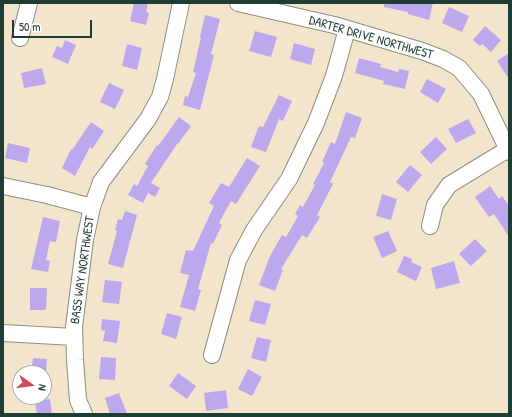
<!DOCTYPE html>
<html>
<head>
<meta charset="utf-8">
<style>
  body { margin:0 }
  #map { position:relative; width:512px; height:417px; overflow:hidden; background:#f2e5cb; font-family:"Patrick Hand",sans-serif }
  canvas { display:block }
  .frame { position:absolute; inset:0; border:4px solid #1f3d34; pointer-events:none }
  .north { position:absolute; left:12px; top:365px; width:40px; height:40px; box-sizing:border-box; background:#fff; border:1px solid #a5b1ae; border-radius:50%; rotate:104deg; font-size:11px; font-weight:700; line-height:16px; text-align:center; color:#1f3d34 }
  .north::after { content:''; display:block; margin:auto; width:14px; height:18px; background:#d1495b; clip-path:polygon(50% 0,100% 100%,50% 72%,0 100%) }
  .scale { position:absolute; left:12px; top:20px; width:80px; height:18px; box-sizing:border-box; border:2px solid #1f3d34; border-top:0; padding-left:5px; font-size:12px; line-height:14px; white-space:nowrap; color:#1f3d34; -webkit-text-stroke:3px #fff; paint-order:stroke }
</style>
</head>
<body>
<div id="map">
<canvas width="512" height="417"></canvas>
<div class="frame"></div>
<div class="north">N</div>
<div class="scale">50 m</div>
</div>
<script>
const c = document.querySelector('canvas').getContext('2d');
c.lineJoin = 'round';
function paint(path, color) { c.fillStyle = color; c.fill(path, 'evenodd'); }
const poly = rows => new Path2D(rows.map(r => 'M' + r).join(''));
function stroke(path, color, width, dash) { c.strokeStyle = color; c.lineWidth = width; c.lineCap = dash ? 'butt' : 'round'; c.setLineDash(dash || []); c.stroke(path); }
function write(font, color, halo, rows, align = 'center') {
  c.font = font + ' "Patrick Hand",sans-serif'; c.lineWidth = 3; c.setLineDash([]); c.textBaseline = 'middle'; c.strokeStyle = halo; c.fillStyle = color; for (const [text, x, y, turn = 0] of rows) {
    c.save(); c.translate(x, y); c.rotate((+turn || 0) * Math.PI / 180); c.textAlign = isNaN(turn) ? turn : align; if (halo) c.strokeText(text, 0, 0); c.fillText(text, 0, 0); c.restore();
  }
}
const building = poly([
  [134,3,148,3,146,12,149,13,146,25,130,21],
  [384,3,433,3,429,20,408,14,408,12,384,7],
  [449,7,469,16,462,32,442,23],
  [205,15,220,19,211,54,214,55,200,110,183,105,185,96,188,97,196,73,193,72,201,37,200,37],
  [485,26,501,40,491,52,482,44,480,46,473,40],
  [255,31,277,37,271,57,249,51],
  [65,40,76,45,68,64,52,57,57,46,62,48],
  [294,43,315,49,311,65,290,59],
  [127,44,142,48,137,70,122,66],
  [509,53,509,79,497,61],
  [359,58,381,64,380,67,398,72,399,69,409,71,405,89,383,84,384,81,355,73],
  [42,68,46,84,24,88,21,73],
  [427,79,446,89,438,103,420,92],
  [109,83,124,90,115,109,100,102],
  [279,95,292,101,283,121,279,119,266,152,251,147,259,126,263,127],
  [346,112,362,118,355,138,351,137,330,182,333,184,317,215,320,217,307,238,302,235,281,269,283,270,275,291,259,285,270,256,282,235,286,237,298,216,295,214,300,205,303,207,315,185,313,184,324,163,322,162,331,142,335,144],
  [179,117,191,126,178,144,177,144,151,183,160,188,155,197,148,193,143,203,128,195,134,184,137,186,148,166,145,164,157,145,158,146],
  [468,119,476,133,456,143,448,129],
  [91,122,104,131,92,149,90,147,75,176,62,168,71,149,72,150],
  [436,137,447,149,431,164,420,152],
  [8,143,30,148,27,163,5,158],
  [247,158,260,166,236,204,231,201,219,223,222,225,213,244,211,243,198,289,201,290,195,311,180,307,189,275,180,273,186,250,193,251,214,206,209,203,221,183,229,187],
  [410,165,422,175,408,192,396,182],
  [490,186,499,199,502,196,509,206,509,237,494,214,489,217,475,197],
  [382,194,397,199,391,220,376,216],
  [125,211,137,215,123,268,108,264,117,231,115,230,118,219,122,220],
  [43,217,60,221,56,242,50,241,46,260,50,261,48,272,31,269],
  [388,231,397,251,382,258,373,237],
  [475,239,487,251,471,266,459,254],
  [404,256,412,259,411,262,422,267,416,281,397,272],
  [454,261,460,283,436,289,431,268],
  [105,280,122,282,119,304,102,302],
  [30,288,47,288,46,310,30,310],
  [255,300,271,304,265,325,249,321],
  [167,313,182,317,176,339,161,334],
  [102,319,120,321,117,343,103,341,105,331,101,330],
  [257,337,271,340,266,362,251,358],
  [101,357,116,358,115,380,99,379],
  [33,358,47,359,46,373,31,373],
  [248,369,262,377,252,396,238,389],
  [178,373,196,386,187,399,169,386],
  [226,390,228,408,206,411,204,393],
  [119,393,127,414,110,414,105,398],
  [50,399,52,414,37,414,35,401]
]);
const minor = poly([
  [238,3,334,25,422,51,443,59,459,68,481,94,509,152],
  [20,38,29,3],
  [3,186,47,195,92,207],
  [430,226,435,205,449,185,508,149],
  [3,333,74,337],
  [212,355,238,260,254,230,289,179,316,123,334,76,347,29],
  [84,414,78,400,75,360,74,327,85,240,92,207,101,182,148,119,160,97,165,79,181,3]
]);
const streetNames = [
  ["DARTER DRIVE NORTHWEST",371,38,16],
  ["BASS WAY NORTHWEST",83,270,-82]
];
paint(building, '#bda8ee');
stroke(minor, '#889180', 18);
stroke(minor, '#fff', 16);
write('13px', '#1f3d34', '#fff', streetNames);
</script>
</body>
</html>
